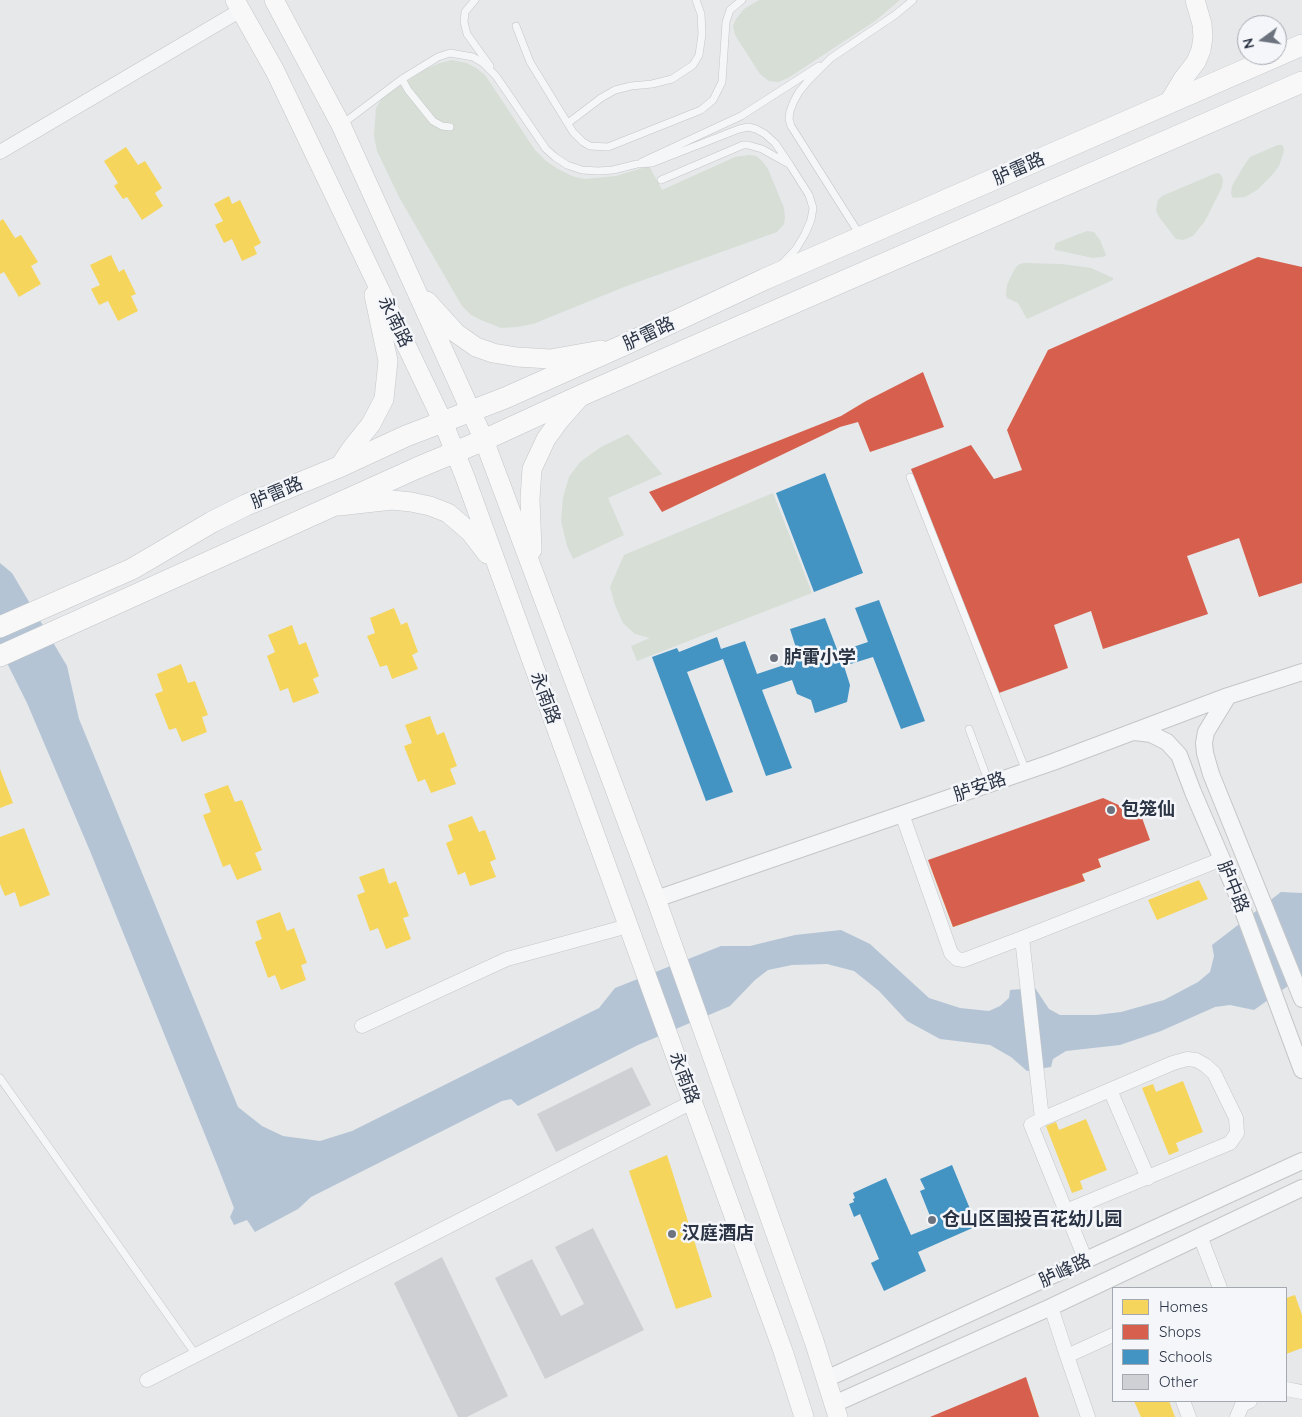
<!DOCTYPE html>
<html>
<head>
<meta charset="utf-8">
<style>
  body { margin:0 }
  #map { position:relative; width:1302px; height:1417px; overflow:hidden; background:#e6e8ea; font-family:Quicksand,sans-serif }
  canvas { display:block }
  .legend { position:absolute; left:1112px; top:1287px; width:175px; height:115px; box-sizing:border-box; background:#f4f6f9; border:1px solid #a4a8b1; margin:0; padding:6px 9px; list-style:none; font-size:15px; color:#2b3445 }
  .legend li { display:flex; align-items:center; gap:10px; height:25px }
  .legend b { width:25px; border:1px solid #a4a8b1 }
  .north { position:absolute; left:1237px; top:15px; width:50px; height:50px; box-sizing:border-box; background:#f4f6f9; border:1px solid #a4a8b1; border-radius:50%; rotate:256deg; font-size:14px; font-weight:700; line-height:20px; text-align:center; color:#2b3445 }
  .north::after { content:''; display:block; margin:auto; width:18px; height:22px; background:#6c737f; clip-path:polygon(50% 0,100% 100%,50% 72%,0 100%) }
</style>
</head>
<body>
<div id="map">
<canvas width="1302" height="1417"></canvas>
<ul class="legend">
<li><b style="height:14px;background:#f6d55c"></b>Homes</li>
<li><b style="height:14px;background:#d6604d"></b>Shops</li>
<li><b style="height:14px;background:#4393c3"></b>Schools</li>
<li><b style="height:14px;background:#ced0d3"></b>Other</li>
</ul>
<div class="north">N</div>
</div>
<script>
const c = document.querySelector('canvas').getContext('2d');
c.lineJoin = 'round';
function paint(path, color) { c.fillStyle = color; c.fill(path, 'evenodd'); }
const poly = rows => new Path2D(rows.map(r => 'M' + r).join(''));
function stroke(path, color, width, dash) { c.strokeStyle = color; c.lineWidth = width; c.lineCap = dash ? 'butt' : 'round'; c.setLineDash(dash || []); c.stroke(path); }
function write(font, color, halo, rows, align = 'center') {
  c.font = font + ' Quicksand,"Noto Sans SC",sans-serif'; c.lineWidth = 5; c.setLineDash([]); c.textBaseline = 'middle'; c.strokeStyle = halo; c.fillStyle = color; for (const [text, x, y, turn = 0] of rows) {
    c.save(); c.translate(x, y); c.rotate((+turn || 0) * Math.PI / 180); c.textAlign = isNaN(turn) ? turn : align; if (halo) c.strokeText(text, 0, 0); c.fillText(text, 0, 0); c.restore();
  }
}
const green = poly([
  [759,0,900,0,875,21,788,78,778,82,769,81,760,74,735,35,733,26,736,19,744,9],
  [452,60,467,63,476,68,485,75,535,150,546,161,558,169,572,176,584,179,616,176,649,166,662,190,735,157,749,155,756,156,762,161,768,169,784,208,785,218,784,224,777,232,624,287,533,324,517,327,501,328,481,320,471,315,462,306,399,197,377,151,374,136,376,108,383,97,426,69,440,63],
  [1278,145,1282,145,1284,148,1283,154,1279,166,1272,175,1257,190,1245,197,1233,198,1231,194,1232,186,1245,164,1250,157],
  [1218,173,1221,175,1223,179,1222,187,1205,221,1193,236,1183,240,1176,239,1159,217,1156,210,1158,200,1162,196,1214,174],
  [1087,231,1094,232,1100,240,1106,255,1103,257,1093,258,1056,250,1054,249,1056,243],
  [1024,263,1062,264,1091,268,1113,278,1113,280,1027,319,1018,303,1007,298,1006,295,1007,285,1014,270,1018,265],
  [628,434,662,474,608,498,624,535,573,559,567,546,561,521,563,498,569,477,580,462,601,447],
  [773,493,812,593,637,661,631,646,650,638,635,634,623,623,615,605,610,587,624,555]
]);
const water = poly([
  [0,563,12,573,67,666,79,719,238,1107,262,1126,283,1136,320,1141,352,1131,599,1008,615,988,721,946,750,946,795,935,841,930,870,944,929,998,960,1008,989,1011,1000,1006,1009,998,1010,990,1035,988,1049,1009,1060,1015,1096,1015,1121,1012,1164,1000,1198,982,1210,972,1214,956,1212,945,1281,892,1302,893,1302,976,1254,1010,1230,1005,1215,1007,1161,1031,1120,1045,1066,1051,1053,1059,1051,1067,1027,1071,1011,1057,990,1045,940,1039,907,1021,879,991,854,971,827,964,792,965,768,970,755,980,730,1006,638,1045,518,1106,511,1099,502,1101,311,1197,298,1209,255,1232,247,1220,234,1225,230,1217,234,1208,218,1167,90,851,27,703,0,649]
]);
const homes = poly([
  [126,147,138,165,145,161,162,188,155,193,163,206,142,220,127,197,123,199,114,186,118,183,104,161],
  [229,196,232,204,240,200,261,243,254,247,257,254,242,261,232,239,224,243,215,225,223,221,214,204],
  [3,219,15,238,21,235,38,262,31,266,41,284,19,297,4,272,0,274,0,221],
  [111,255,119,272,124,269,136,294,131,296,138,311,118,321,108,301,99,305,91,289,100,285,90,265],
  [394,608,401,625,407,622,418,652,412,655,418,669,392,679,387,665,380,667,367,636,375,633,370,618],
  [292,625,299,645,306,642,319,676,313,679,319,693,293,703,288,688,280,691,267,656,275,652,268,635],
  [181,664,188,683,195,681,208,715,202,717,207,732,182,742,176,728,169,730,155,694,163,691,157,674],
  [430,716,437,735,444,732,457,766,450,769,456,784,431,793,425,779,418,782,404,746,412,743,405,725],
  [0,769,13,803,0,808],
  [228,785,235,802,242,800,262,850,255,853,262,870,237,880,230,864,223,867,203,815,211,812,204,794],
  [472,816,479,832,485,830,496,859,490,862,496,877,470,886,465,872,458,875,446,843,453,840,448,825],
  [1065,822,1068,830,1085,824,1101,867,1082,874,1085,881,1066,888,1044,830],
  [24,828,50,895,20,907,15,892,5,896,0,884,0,837],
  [952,861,955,868,971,862,987,905,970,912,973,920,953,927,931,868],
  [384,868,389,884,396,881,409,916,403,918,411,939,386,949,378,928,370,931,357,895,365,892,359,877],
  [1199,880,1208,899,1157,920,1148,900],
  [280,912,287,931,294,928,307,963,301,965,306,980,281,990,275,975,268,978,255,942,262,939,256,921],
  [1183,1081,1203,1132,1176,1143,1179,1151,1169,1155,1142,1088,1153,1084,1156,1092],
  [1086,1119,1107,1170,1080,1181,1083,1189,1072,1193,1046,1126,1056,1122,1059,1130],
  [667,1155,712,1297,676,1309,629,1171],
  [1295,1295,1302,1315,1302,1348,1286,1354,1286,1298],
  [1031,1392,1039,1417,1013,1417,1008,1402],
  [1134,1401,1169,1401,1175,1417,1141,1417]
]);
const shops = poly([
  [1258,257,1302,267,1302,583,1259,597,1239,538,1187,556,1208,614,1103,649,1091,611,1054,625,1068,668,999,693,911,469,971,445,994,479,1022,470,1007,430,1048,350],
  [923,372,944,427,870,452,858,422,840,427,662,512,649,492,841,416,866,401],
  [1103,798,1141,815,1150,840,1098,859,1101,867,1082,874,1085,881,953,927,928,860],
  [1026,1377,1039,1417,930,1417]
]);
const schools = poly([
  [825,473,863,573,814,592,776,493],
  [879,600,925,721,901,729,873,657,844,666,850,685,847,702,815,713,811,700,797,694,792,680,762,690,792,768,766,776,723,659,687,672,733,792,706,801,652,657,677,648,679,652,717,637,721,649,745,641,757,674,787,664,786,659,798,654,790,629,825,618,838,652,868,642,855,608],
  [952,1165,977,1226,918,1252,926,1271,884,1291,871,1263,879,1259,860,1214,854,1217,849,1204,854,1202,853,1199,855,1198,853,1193,886,1178,911,1235,934,1226,920,1191,925,1189,920,1179]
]);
const building = poly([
  [632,1067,651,1105,556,1152,537,1114],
  [593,1228,644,1330,545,1379,495,1278,532,1259,561,1316,584,1304,555,1247],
  [442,1257,508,1396,467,1417,458,1417,394,1283]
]);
const service = poly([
  [475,0,465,12,464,22,467,34,490,66],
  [516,26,530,62,573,132,583,142,590,146,608,147,701,110,713,100,722,82,726,22,730,10,742,0],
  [402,79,408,90,433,121,442,126,450,127],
  [568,123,601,98,615,90,631,86,652,84,672,79,693,65,699,55,702,34,701,14,696,0],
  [341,125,402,79,438,57,450,53,473,57,483,63,496,76,546,149,555,157,567,165,582,170,598,171,613,170,637,164,652,163,739,129,748,127,756,129,765,134,775,143,790,165,809,195,813,208,811,220,805,234,796,249,783,263],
  [642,162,741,116,819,66],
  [661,180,743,145,748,145,762,149,787,163],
  [860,235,791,126,789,119,790,111,794,101,799,92,808,81,831,58,895,15,913,0],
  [910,477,1026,771],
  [969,729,989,783],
  [0,1078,196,1355]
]);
const minor = poly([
  [0,152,241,10],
  [902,814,951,953,957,959,964,960,1022,938,1042,1119,1031,1125,1086,1261],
  [1022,938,1222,859],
  [362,1026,507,959,628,926],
  [1110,1090,1148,1178],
  [1042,1119,1173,1063,1187,1059,1196,1060,1205,1065,1214,1073,1236,1118,1237,1133,1230,1143,1066,1211],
  [1200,1236,1220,1288],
  [1051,1307,1067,1356],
  [147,1380,692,1102],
  [1286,1389,1302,1392],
  [1183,1401,1189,1417],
  [1088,1417,1067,1356,1113,1335],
  [1237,1417,1242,1405,1250,1401]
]);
const tertiary = poly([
  [1228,696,1206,732,1204,743,1205,753,1211,774,1302,999],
  [1135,732,1151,734,1167,742,1179,755,1193,792,1236,892,1302,1070],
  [656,899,1053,762,1228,696,1302,672],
  [826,1379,1302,1161],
  [834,1404,1051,1307,1302,1188]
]);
const secondary = poly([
  [235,0,275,71,443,422,465,477,783,1351,804,1417],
  [274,0,341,125,484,440,656,899,814,1341,838,1417],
  [1168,104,1183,79,1196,62,1201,50,1203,37,1202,24,1195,0],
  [427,301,456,333,476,347,493,353,517,357,550,359,601,350],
  [339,467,351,449,371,424,384,399,388,361,374,295],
  [339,506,392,500,411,502,430,506,448,513,470,532,487,554],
  [532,550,530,499,532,469,546,439,559,421,581,396]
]);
const primary = poly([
  [0,627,132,569,212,522,246,505,339,467,406,436,505,398,624,345,765,279,1302,45],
  [0,656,417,468,484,440,582,395,1302,82]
]);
const markers = [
  [774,658,5,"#6c737f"],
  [1111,810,5,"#6c737f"],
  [932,1220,5,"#6c737f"],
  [672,1234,5,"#6c737f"]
];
const streetNames = [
  ["胪雷路",1019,169,-24],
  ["永南路",395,322,64],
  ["胪雷路",649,334,-25],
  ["胪雷路",277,493,-23],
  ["永南路",545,698,70],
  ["胪安路",980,787,-19],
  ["胪中路",1233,887,68],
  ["永南路",684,1078,70],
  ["胪峰路",1065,1271,-25]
];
const poiNames = [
  ["胪雷小学",784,658],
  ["包笼仙",1121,810],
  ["仓山区国投百花幼儿园",942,1220],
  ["汉庭酒店",682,1234]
];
paint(green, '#d6ded6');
paint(water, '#b4c4d5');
paint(homes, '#f6d55c');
paint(shops, '#d6604d');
paint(schools, '#4393c3');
paint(building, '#ced0d3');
stroke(service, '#c4c6c8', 8);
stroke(minor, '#c4c6c8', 15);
stroke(tertiary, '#c4c6c8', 18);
stroke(secondary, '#c4c6c8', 20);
stroke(primary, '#c2c5c8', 22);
stroke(service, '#f5f6f7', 7);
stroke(minor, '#f5f6f7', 14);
stroke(tertiary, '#f5f6f7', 16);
stroke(secondary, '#f8f8f8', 19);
stroke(primary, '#f8f8f8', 21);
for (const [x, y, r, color] of markers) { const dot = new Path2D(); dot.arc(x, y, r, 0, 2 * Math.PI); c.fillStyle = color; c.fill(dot); stroke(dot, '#f4f6f9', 2); }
write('18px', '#2b3445', '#f4f6f9', streetNames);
write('bold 18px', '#2b3445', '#f4f6f9', poiNames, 'left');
</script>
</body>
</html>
